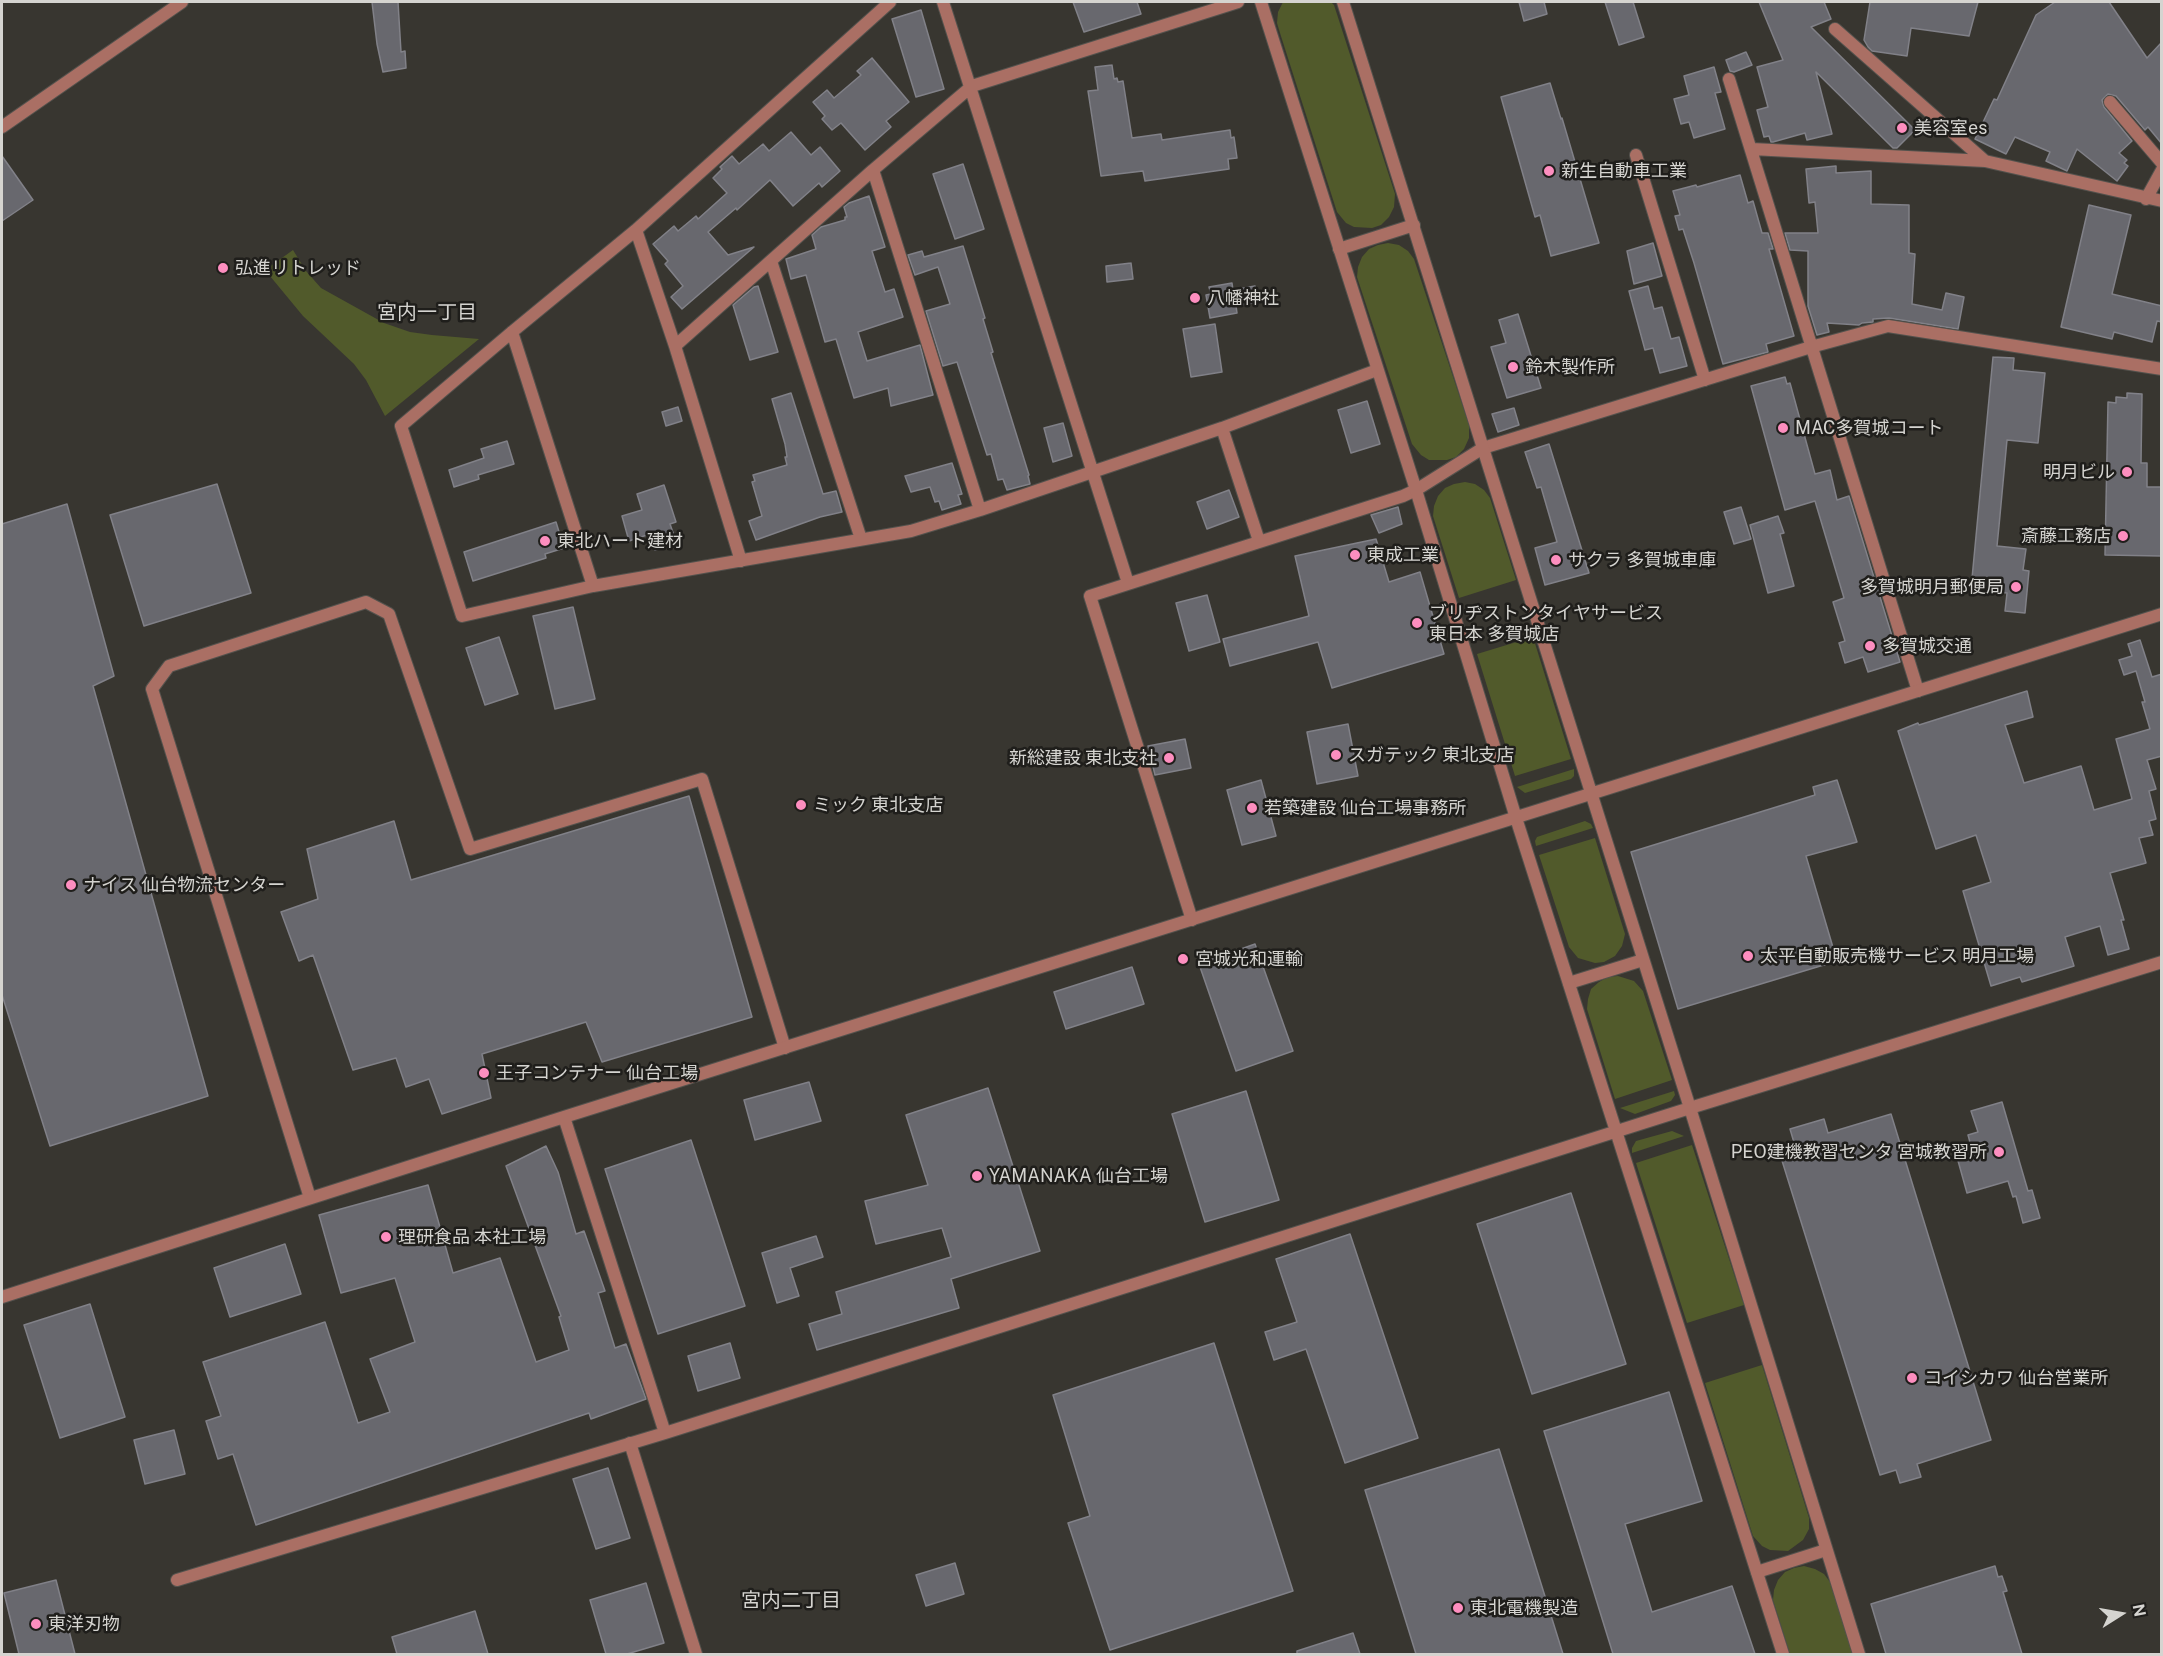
<!DOCTYPE html>
<html>
<head>
<meta charset="utf-8">
<style>
  body { margin:0 }
  #map { position:relative; width:2163px; height:1656px; overflow:hidden; background:#383630; font-family:"Public Sans",sans-serif }
  canvas { display:block }
  .frame { position:absolute; inset:0; border:3px solid #d5d4d0; pointer-events:none }
  .north { position:absolute; left:2091px; top:1584px; width:60px; height:60px; -webkit-text-stroke:4px #1f1e1b; paint-order:stroke; rotate:79deg; font-size:16px; font-weight:700; line-height:24px; text-align:center; color:#d5d4d0 }
  .north::after { content:''; display:block; margin:auto; width:21px; height:27px; background:#d5d4d0; clip-path:polygon(50% 0,100% 100%,50% 72%,0 100%) }
</style>
</head>
<body>
<div id="map">
<canvas width="2163" height="1656"></canvas>
<div class="frame"></div>
<div class="north">N</div>
</div>
<script>
const c = document.querySelector('canvas').getContext('2d');
c.lineJoin = 'round';
function paint(path, color) { c.fillStyle = color; c.fill(path, 'evenodd'); }
const poly = rows => new Path2D(rows.map(r => 'M' + r).join(''));
function stroke(path, color, width, dash) { c.strokeStyle = color; c.lineWidth = width; c.lineCap = dash ? 'butt' : 'round'; c.setLineDash(dash || []); c.stroke(path); }
function write(font, color, halo, rows, align = 'center') {
  c.font = font + ' "Public Sans","Noto Sans JP",sans-serif'; c.lineWidth = 5; c.setLineDash([]); c.textBaseline = 'middle'; c.strokeStyle = halo; c.fillStyle = color; for (const [text, x, y, turn = 0] of rows) {
    c.save(); c.translate(x, y); c.rotate((+turn || 0) * Math.PI / 180); c.textAlign = isNaN(turn) ? turn : align; if (halo) c.strokeText(text, 0, 0); c.fillText(text, 0, 0); c.restore();
  }
}
const green = poly([
  [1283,2,1331,2,1334,5,1395,194,1394,207,1389,217,1381,225,1372,228,1354,227,1346,223,1337,212,1280,33,1277,23,1278,12],
  [1388,243,1399,245,1408,251,1414,259,1469,425,1469,438,1464,449,1456,457,1447,460,1429,460,1421,455,1412,444,1357,277,1358,267,1362,257,1369,249,1378,245],
  [293,250,306,271,321,288,384,323,410,332,432,335,479,339,385,416,366,380,354,364,303,316,265,270],
  [1465,482,1475,484,1484,490,1490,498,1516,580,1459,598,1433,516,1434,506,1438,496,1445,488,1454,484],
  [1533,637,1571,759,1515,776,1477,654],
  [1574,769,1574,776,1571,779,1525,793,1517,787],
  [1585,821,1591,824,1593,828,1536,846,1535,841,1537,837],
  [1595,838,1625,934,1622,946,1615,956,1604,962,1595,963,1578,958,1569,947,1539,855],
  [1618,976,1634,981,1643,991,1672,1080,1615,1099,1587,1009,1588,999,1591,989,1599,982,1608,977],
  [1674,1091,1675,1095,1671,1101,1635,1114,1620,1108],
  [1672,1131,1684,1136,1632,1153,1632,1148,1636,1141],
  [1692,1145,1744,1305,1687,1323,1636,1163],
  [1762,1365,1809,1518,1809,1529,1803,1540,1788,1551,1770,1550,1762,1546,1753,1536,1705,1383],
  [1804,1566,1815,1569,1824,1574,1830,1582,1853,1654,1790,1654,1773,1600,1774,1590,1778,1580,1785,1572,1794,1568]
]);
const building = poly([
  [372,2,398,2,401,52,405,51,406,68,383,72,377,44,372,2],
  [1073,2,1137,2,1141,14,1084,32,1073,2],
  [1519,2,1544,2,1547,14,1524,21,1519,2],
  [1605,2,1633,2,1644,37,1619,45,1605,2],
  [1759,2,1824,2,1831,19,1811,27,1915,130,1897,148,1893,148,1816,72,1832,134,1807,140,1805,133,1773,142,1771,142,1769,136,1764,137,1757,110,1768,107,1757,67,1783,60,1759,2],
  [1870,2,1978,2,1969,36,1911,28,1907,56,1872,51,1868,47,1864,40,1870,2],
  [2055,2,2109,2,2147,58,2162,42,2162,144,2148,127,2145,130,2116,96,2108,94,2102,100,2104,107,2132,141,2119,153,2127,160,2124,163,2128,166,2117,181,2077,149,2067,171,2046,161,2050,152,2015,137,2006,154,1975,139,1994,99,1997,100,2036,15,2055,2],
  [921,10,944,89,916,97,892,19,921,10],
  [1746,52,1752,65,1734,72,1730,71,1726,60,1746,52],
  [872,58,909,102,886,121,891,127,865,150,841,123,832,130,822,119,825,116,813,102,827,90,834,98,861,75,857,71,872,58],
  [1112,65,1114,79,1117,78,1118,82,1123,81,1132,138,1161,134,1162,140,1230,130,1231,138,1234,137,1237,158,1228,159,1229,169,1145,181,1143,171,1101,176,1088,91,1098,90,1095,67,1112,65],
  [1714,67,1721,92,1715,93,1725,129,1694,138,1689,122,1681,124,1674,99,1689,95,1684,76,1714,67],
  [1550,83,1561,119,1562,118,1599,243,1551,256,1540,215,1535,217,1501,97,1550,83],
  [791,132,811,155,820,147,840,171,822,187,819,183,793,206,770,180,737,210,736,208,708,232,728,255,754,247,682,309,671,297,683,286,665,264,668,261,653,244,674,226,678,231,696,216,698,219,727,193,713,178,722,169,720,167,732,156,739,164,763,144,769,151,791,132],
  [2,156,33,200,2,221,2,156],
  [963,164,984,229,955,239,933,174,963,164],
  [1836,166,1836,173,1871,171,1871,204,1909,205,1909,253,1915,254,1912,304,1942,310,1946,293,1964,297,1958,329,1889,318,1873,319,1873,322,1862,323,1859,325,1827,323,1829,332,1817,335,1808,306,1808,251,1790,250,1785,233,1818,233,1815,202,1809,203,1806,169,1836,166],
  [1740,175,1748,203,1753,201,1762,233,1768,233,1773,249,1769,249,1794,336,1766,344,1768,352,1723,364,1694,263,1683,229,1679,230,1675,216,1680,215,1673,191,1696,185,1697,187,1740,175],
  [869,196,885,247,872,251,885,292,894,289,903,317,858,332,867,361,920,345,933,395,891,406,888,388,854,398,836,339,825,342,806,275,791,279,786,259,816,249,812,235,821,227,845,220,845,217,847,217,844,207,849,203,869,196],
  [2089,205,2131,215,2112,294,2162,306,2162,322,2157,321,2152,342,2114,332,2112,339,2061,327,2089,205],
  [1653,243,1662,276,1634,284,1627,251,1653,243],
  [963,246,985,318,983,319,993,352,991,353,1029,475,1028,476,1030,484,1007,490,1003,479,998,480,991,454,987,455,957,362,943,366,926,311,950,304,938,267,915,275,908,255,922,251,924,257,963,246],
  [1131,263,1133,279,1107,282,1106,266,1131,263],
  [1232,283,1233,290,1255,286,1258,302,1236,306,1237,313,1210,318,1206,295,1211,294,1209,287,1232,283],
  [758,286,778,352,750,360,733,305,754,287,758,286],
  [1648,286,1654,309,1662,307,1671,339,1679,337,1687,366,1660,373,1653,348,1645,350,1629,291,1648,286],
  [1518,314,1541,388,1507,398,1491,347,1506,343,1499,320,1518,314],
  [1215,324,1222,372,1191,377,1183,329,1215,324],
  [1993,357,2014,358,2013,370,2045,373,2038,443,2007,440,1999,526,1997,546,2026,549,2023,570,2029,571,2025,613,2005,611,2007,593,1971,589,1993,357],
  [1785,377,1787,384,1790,383,1815,474,1830,470,1837,500,1849,496,1900,662,1868,672,1863,657,1845,663,1839,643,1845,641,1833,602,1844,598,1815,501,1785,510,1751,386,1785,377],
  [791,393,823,494,836,491,842,512,820,517,756,540,749,521,762,516,752,482,755,481,753,475,787,465,785,457,787,457,785,444,772,399,791,393],
  [2127,393,2142,394,2141,463,2147,463,2147,487,2162,487,2162,556,2105,555,2108,402,2116,403,2116,397,2127,398,2127,393],
  [1367,401,1380,444,1351,453,1338,410,1367,401],
  [678,407,682,421,666,426,662,412,678,407],
  [1514,408,1519,425,1498,432,1492,414,1514,408],
  [1063,423,1072,456,1053,462,1044,428,1063,423],
  [507,441,514,464,478,475,479,479,454,487,449,470,484,458,481,449,507,441],
  [1549,444,1589,573,1545,585,1535,548,1557,542,1541,487,1537,488,1525,452,1549,444],
  [952,463,962,494,958,495,961,504,942,510,939,501,935,502,930,487,911,492,905,476,952,463],
  [217,484,251,593,144,626,110,515,217,484],
  [664,485,676,522,670,524,677,544,655,550,650,534,629,541,622,516,642,510,637,494,664,485],
  [1229,490,1239,517,1207,529,1197,502,1229,490],
  [67,504,114,676,93,686,208,1096,50,1146,2,995,2,524,67,504],
  [1398,507,1402,524,1379,533,1371,515,1398,507],
  [1741,507,1751,539,1734,544,1724,512,1741,507],
  [1778,516,1784,533,1780,534,1794,586,1768,593,1750,525,1778,516],
  [556,522,564,548,545,554,546,558,473,581,464,552,556,522],
  [1376,539,1389,582,1420,572,1444,654,1332,688,1318,642,1230,666,1223,639,1309,616,1295,556,1376,539],
  [1207,595,1220,642,1189,651,1176,603,1207,595],
  [573,607,595,699,555,709,533,616,573,607],
  [499,637,518,694,485,705,466,648,499,637],
  [2140,640,2152,677,2162,674,2162,756,2147,760,2156,789,2149,791,2156,819,2149,821,2153,835,2139,838,2146,863,2110,873,2124,920,2121,920,2129,949,2108,955,2100,926,2065,937,2074,966,2022,982,2020,977,1991,986,1963,891,1991,882,1976,835,1936,849,1898,731,1918,723,1919,725,2027,691,2033,717,2005,725,2024,783,2081,766,2094,810,2132,799,2116,739,2150,729,2142,702,2145,702,2136,671,2124,675,2119,660,2132,656,2128,644,2140,640],
  [1348,724,1358,776,1317,784,1307,732,1348,724],
  [1185,739,1191,768,1155,775,1148,746,1185,739],
  [1261,780,1276,836,1242,845,1227,790,1261,780],
  [1837,780,1857,842,1806,856,1837,961,1678,1009,1631,852,1815,795,1813,787,1837,780],
  [689,796,752,1017,602,1062,586,1022,482,1054,491,1098,442,1114,429,1079,406,1087,396,1058,353,1070,313,955,299,961,281,912,318,899,307,849,394,821,411,880,689,796],
  [1255,944,1293,1051,1236,1071,1199,964,1255,944],
  [1132,967,1144,1004,1066,1029,1054,992,1132,967],
  [809,1082,821,1121,755,1140,744,1100,809,1082],
  [988,1088,1040,1251,951,1279,959,1308,817,1350,809,1324,842,1314,836,1292,951,1257,942,1228,876,1244,865,1201,928,1185,906,1115,988,1088],
  [1246,1091,1279,1200,1205,1222,1172,1114,1246,1091],
  [2002,1102,2028,1191,2032,1190,2040,1218,2023,1223,2016,1196,2013,1197,2008,1181,1967,1193,1955,1150,1971,1146,1968,1135,1978,1132,1971,1111,2002,1102],
  [1891,1114,1991,1440,1917,1464,1921,1477,1900,1483,1896,1470,1880,1475,1779,1151,1795,1146,1790,1129,1824,1119,1828,1133,1891,1114],
  [691,1140,745,1306,658,1334,605,1169,691,1140],
  [546,1146,558,1172,576,1234,584,1231,605,1291,598,1293,615,1348,626,1344,646,1399,591,1419,589,1413,256,1525,233,1454,218,1459,206,1421,221,1416,203,1362,325,1322,358,1423,390,1412,370,1359,415,1342,395,1278,341,1293,319,1215,428,1185,453,1273,500,1258,536,1362,569,1350,559,1317,561,1316,506,1166,546,1146],
  [1571,1193,1626,1364,1532,1394,1477,1224,1571,1193],
  [1350,1234,1418,1438,1345,1463,1306,1349,1274,1360,1265,1332,1297,1322,1276,1259,1350,1234],
  [816,1236,823,1257,790,1268,799,1296,777,1303,762,1253,816,1236],
  [285,1244,301,1294,230,1317,214,1268,285,1244],
  [90,1304,125,1417,60,1438,24,1325,90,1304],
  [730,1343,740,1378,698,1391,688,1356,730,1343],
  [1214,1343,1293,1591,1110,1650,1068,1523,1090,1516,1053,1395,1214,1343],
  [1669,1392,1702,1501,1625,1524,1652,1612,1732,1586,1755,1654,1613,1654,1544,1431,1669,1392],
  [174,1430,185,1474,145,1484,134,1440,174,1430],
  [1499,1449,1563,1654,1416,1654,1365,1490,1499,1449],
  [608,1468,630,1538,596,1549,573,1479,608,1468],
  [955,1563,964,1594,926,1606,916,1575,955,1563],
  [1995,1566,1998,1577,2002,1576,2007,1591,2003,1592,2022,1654,1886,1654,1871,1604,1995,1566],
  [56,1580,75,1654,19,1654,4,1593,56,1580],
  [646,1583,664,1643,627,1654,606,1654,590,1600,646,1583],
  [475,1611,488,1654,397,1654,392,1637,475,1611],
  [1353,1633,1360,1654,1297,1654,1297,1651,1353,1633]
]);
const minor = poly([
  [943,2,1128,583],
  [1238,2,972,86,873,170,980,510,1222,428,1377,370],
  [1835,29,1985,161,2162,201],
  [1729,79,1918,691],
  [2110,102,2162,163],
  [1752,149,1985,161],
  [1636,155,1705,380],
  [2146,199,2162,170],
  [1339,249,1414,225],
  [771,261,861,539],
  [512,332,593,586,462,616,401,426,512,332,636,230],
  [675,346,873,170],
  [1222,428,1259,541],
  [741,561,675,346,636,230,890,2],
  [593,586,911,531,980,510],
  [1192,920,1090,596,1403,496,1416,490,1483,448,1496,444,1811,347,1888,326,2162,369],
  [1569,983,1643,960],
  [310,1198,152,689,169,666,366,602,389,614,470,849,702,779,785,1048],
  [630,1443,696,1654],
  [1757,1572,1826,1550]
]);
const tertiary = poly([
  [1261,2,1416,490,1516,818,1783,1654],
  [1343,2,1690,1108,1859,1654],
  [2,127,182,2],
  [564,1117,665,1433],
  [2,1297,564,1117,2162,614],
  [177,1580,665,1433,1690,1108,2162,962]
]);
const markers = [
  [1902,128,6,"#fd8ebf"],
  [1549,171,6,"#fd8ebf"],
  [223,268,6,"#fd8ebf"],
  [1195,298,6,"#fd8ebf"],
  [1513,367,6,"#fd8ebf"],
  [1783,428,6,"#fd8ebf"],
  [2127,472,6,"#fd8ebf"],
  [2123,536,6,"#fd8ebf"],
  [545,541,6,"#fd8ebf"],
  [1355,555,6,"#fd8ebf"],
  [1556,560,6,"#fd8ebf"],
  [2016,587,6,"#fd8ebf"],
  [1417,623,6,"#fd8ebf"],
  [1870,646,6,"#fd8ebf"],
  [1336,755,6,"#fd8ebf"],
  [1169,758,6,"#fd8ebf"],
  [801,805,6,"#fd8ebf"],
  [1252,808,6,"#fd8ebf"],
  [71,885,6,"#fd8ebf"],
  [1748,956,6,"#fd8ebf"],
  [1183,959,6,"#fd8ebf"],
  [484,1073,6,"#fd8ebf"],
  [1999,1152,6,"#fd8ebf"],
  [977,1176,6,"#fd8ebf"],
  [386,1237,6,"#fd8ebf"],
  [1912,1378,6,"#fd8ebf"],
  [1458,1608,6,"#fd8ebf"],
  [36,1624,6,"#fd8ebf"]
];
const poiNames = [
  ["美容室es",1914,128],
  ["新生自動車工業",1561,171],
  ["弘進リトレッド",235,268],
  ["八幡神社",1207,298],
  ["鈴木製作所",1525,367],
  ["MAC多賀城コート",1795,428],
  ["明月ビル",2115,472,"right"],
  ["斎藤工務店",2111,536,"right"],
  ["東北ハート建材",557,541],
  ["東成工業",1367,555],
  ["サクラ 多賀城車庫",1568,560],
  ["多賀城明月郵便局",2004,587,"right"],
  ["ブリヂストンタイヤサービス",1429,613],
  ["東日本 多賀城店",1429,634],
  ["多賀城交通",1882,646],
  ["スガテック 東北支店",1348,755],
  ["新総建設 東北支社",1157,758,"right"],
  ["ミック 東北支店",813,805],
  ["若築建設 仙台工場事務所",1264,808],
  ["ナイス 仙台物流センター",83,885],
  ["太平自動販売機サービス 明月工場",1760,956],
  ["宮城光和運輸",1195,959],
  ["王子コンテナー 仙台工場",496,1073],
  ["PEO建機教習センタ 宮城教習所",1987,1152,"right"],
  ["YAMANAKA 仙台工場",989,1176],
  ["理研食品 本社工場",398,1237],
  ["コイシカワ 仙台営業所",1924,1378],
  ["東北電機製造",1470,1608],
  ["東洋刃物",48,1624]
];
const neighbourhoodNames = [
  ["宮内一丁目",427,313],
  ["宮内二丁目",791,1601]
];
paint(green, '#515a2b');
paint(building, '#68686e');
stroke(building, '#818188', 1.5);
stroke(minor, '#54524d', 14);
stroke(tertiary, '#54524d', 14);
stroke(minor, '#aa6f64', 12);
stroke(tertiary, '#aa6f64', 12);
for (const [x, y, r, color] of markers) { const dot = new Path2D(); dot.arc(x, y, r, 0, 2 * Math.PI); c.fillStyle = color; c.fill(dot); stroke(dot, '#1f1e1b', 2); }
write('18px', '#d5d4d0', '#1f1e1b', poiNames, 'left');
write('20px', '#d5d4d0', '#1f1e1b', neighbourhoodNames);
</script>
</body>
</html>
